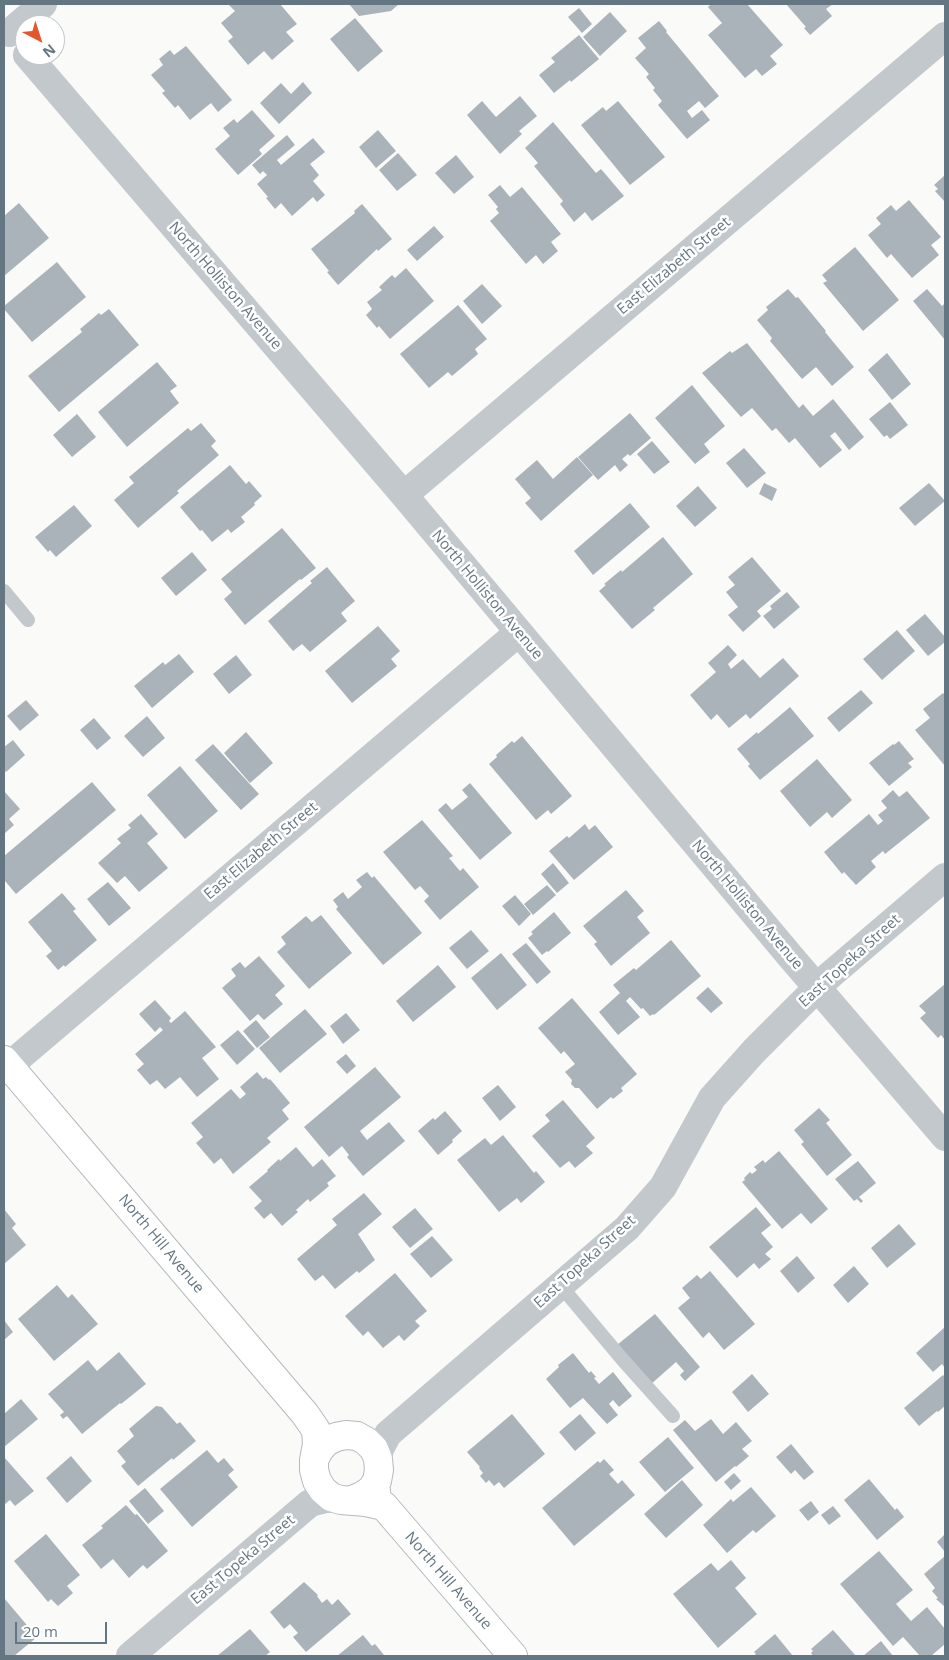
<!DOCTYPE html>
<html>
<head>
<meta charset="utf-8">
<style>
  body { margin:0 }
  #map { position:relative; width:949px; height:1660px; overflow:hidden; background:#fafaf8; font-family:"Open Sans",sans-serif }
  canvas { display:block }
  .frame { position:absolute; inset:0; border:5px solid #657683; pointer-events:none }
  .north { position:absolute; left:15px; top:15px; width:50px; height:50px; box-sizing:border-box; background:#fff; border:1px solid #c1c8cd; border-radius:50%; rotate:140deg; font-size:14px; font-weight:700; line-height:20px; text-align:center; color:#657683 }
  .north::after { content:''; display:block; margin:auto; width:18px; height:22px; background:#e4572e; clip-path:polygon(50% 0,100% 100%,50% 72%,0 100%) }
  .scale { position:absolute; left:15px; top:1622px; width:92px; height:22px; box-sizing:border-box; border:2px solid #657683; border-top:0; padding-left:6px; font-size:15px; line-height:18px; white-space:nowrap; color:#657683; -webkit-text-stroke:4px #fff; paint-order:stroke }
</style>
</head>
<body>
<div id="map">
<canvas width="949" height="1660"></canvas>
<div class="frame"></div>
<div class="north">N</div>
<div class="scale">20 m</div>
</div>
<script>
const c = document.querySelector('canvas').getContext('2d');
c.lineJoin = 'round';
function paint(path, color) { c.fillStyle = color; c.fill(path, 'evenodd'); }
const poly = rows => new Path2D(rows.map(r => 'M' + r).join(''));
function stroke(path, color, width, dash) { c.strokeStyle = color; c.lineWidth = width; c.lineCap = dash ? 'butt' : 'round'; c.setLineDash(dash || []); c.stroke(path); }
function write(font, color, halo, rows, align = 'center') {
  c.font = font + ' "Open Sans",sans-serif'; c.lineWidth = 5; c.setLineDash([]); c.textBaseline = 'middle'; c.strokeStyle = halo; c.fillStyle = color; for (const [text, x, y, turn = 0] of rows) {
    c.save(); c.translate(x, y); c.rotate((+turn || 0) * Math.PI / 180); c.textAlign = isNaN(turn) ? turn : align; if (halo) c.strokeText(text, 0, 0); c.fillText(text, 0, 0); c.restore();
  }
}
const building = poly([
  [228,4,280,4,297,24,286,32,294,41,272,60,264,51,248,65,228,41,233,37,221,23,235,11],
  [349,4,399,4,391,11,359,16],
  [711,4,747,4,783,45,770,56,777,64,762,76,756,69,745,78,708,35,722,23,708,7],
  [786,4,833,4,826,9,832,16,810,35,804,28,806,27],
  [579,8,592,24,582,33,568,17],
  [610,12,627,31,600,56,583,37],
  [355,18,383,51,358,72,330,39],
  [659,21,667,31,666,32,719,96,705,108,699,101,687,111,692,118,702,110,710,120,687,139,658,105,662,101,653,90,655,88,646,77,649,74,635,58,646,48,638,38],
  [579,35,599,59,571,82,570,80,554,93,539,75,555,62,551,58],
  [186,46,232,100,218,112,211,103,190,120,178,105,175,108,162,93,165,91,151,75,163,65,159,59,170,50,174,55],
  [303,82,312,93,279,124,260,103,281,83,291,94],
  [520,96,537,116,519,131,522,134,500,154,467,115,482,101,496,117],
  [618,101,665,157,630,185,581,125,603,107,606,111],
  [252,110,275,136,259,150,262,154,238,175,215,149,230,136,223,128,234,119,237,123],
  [553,122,596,173,601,169,624,196,592,221,585,212,574,222,560,204,563,201,534,166,538,163,525,148],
  [378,130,396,151,376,168,359,147],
  [287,135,295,145,277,160,281,165,313,138,325,152,310,164,319,175,313,181,325,195,317,202,313,197,292,216,281,203,275,209,266,198,268,197,257,184,267,175,263,171,260,174,252,165],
  [398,153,417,175,397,191,379,170],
  [456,155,474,177,454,194,435,173],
  [945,175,945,202,935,191,938,189,934,185],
  [500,185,510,197,522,187,561,234,551,242,558,251,543,264,536,255,526,264,490,221,499,213,496,209,498,207,488,195],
  [909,200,941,237,931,245,939,255,912,278,891,254,887,258,868,235,881,224,876,218,891,205,896,211],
  [19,203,49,238,4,276,4,216],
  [362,204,392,239,378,251,377,249,338,285,327,272,329,271,311,249,355,213,354,211],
  [434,226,444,237,417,261,407,250],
  [855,247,899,300,863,331,823,283,827,281,822,275],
  [57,262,86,297,32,342,4,309,4,306],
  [406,268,434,301,390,339,379,326,377,328,366,315,372,309,367,302,382,290,379,287,392,275,395,278],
  [482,284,502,306,482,324,463,301],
  [788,289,796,298,798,297,826,331,825,332,854,367,832,386,816,367,802,379,770,341,772,338,757,320,768,310,766,307],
  [927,289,942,306,945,303,945,340,913,301],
  [458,305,487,339,475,349,478,354,452,376,448,372,429,388,400,354],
  [109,309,139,345,59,412,28,376,82,332,80,329,99,313,101,315],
  [747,343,799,408,803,404,813,416,833,399,864,437,849,450,835,432,830,436,842,450,820,468,795,438,789,443,776,428,772,431,752,408,741,417,702,373,730,351,732,353],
  [887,353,911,384,892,400,868,370],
  [157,362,177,386,170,391,179,403,127,447,98,412],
  [692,385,725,426,704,444,710,452,695,464,655,418],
  [890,402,908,425,890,439,887,435,884,437,869,419],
  [630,413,651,438,630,456,628,454,622,459,628,465,620,472,615,465,598,480,578,457],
  [77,414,96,437,72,457,53,435],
  [201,423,216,441,211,446,219,455,177,491,179,493,138,528,114,500,134,483,129,477,188,428,191,431],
  [652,441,670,462,654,474,637,454],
  [744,448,766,473,747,488,726,463],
  [577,457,593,475,541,521,525,503,531,498,515,479,537,460,553,479],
  [230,465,246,484,249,481,262,496,254,503,255,505,241,517,245,522,231,533,228,529,212,542,202,530,200,531,180,507],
  [764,483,777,489,772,501,759,494],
  [929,483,945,501,915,526,899,508],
  [698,486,717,508,695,527,676,506],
  [630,503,650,527,593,575,574,551],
  [74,505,92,526,56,557,50,550,48,552,35,537],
  [282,528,316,568,301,580,300,579,245,625,224,599,232,592,221,579],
  [663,537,693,574,653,608,655,610,632,629,599,591,606,585,604,584,621,570,622,572],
  [192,552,207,570,176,596,161,578],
  [752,557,781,591,757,611,761,616,743,632,728,615,738,607,726,592,735,585,728,577],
  [327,567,355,601,341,613,347,621,310,652,302,644,293,651,268,621,312,583,310,581],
  [787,592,800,607,774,629,763,616,772,609,770,606],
  [925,614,945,637,945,642,928,656,906,630],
  [378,626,400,651,391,659,397,666,352,703,325,671],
  [897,630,915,651,882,680,863,659],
  [728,645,737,655,728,664,731,669,743,659,760,678,783,658,799,676,750,719,746,714,729,728,717,714,711,720,690,695,716,672,708,663],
  [179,654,194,672,152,708,134,686,163,662,165,665],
  [236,655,252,675,229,694,213,674],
  [861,690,873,703,839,732,827,718],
  [943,693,945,695,945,766,915,730,930,718,923,709],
  [26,700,39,715,20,731,7,716],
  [790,707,814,736,760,780,748,766,750,764,737,749,757,732,758,734],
  [147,716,165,738,143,757,124,736],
  [94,718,111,738,97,750,80,730],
  [246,732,273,763,250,783,224,753],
  [522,736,572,796,551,814,548,810,536,820,489,764,497,757,496,755,512,741,514,743],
  [13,740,25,755,6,772,4,769,4,747],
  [899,741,914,759,908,763,912,767,889,786,869,763,893,744,894,745],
  [213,744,259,794,241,810,195,760],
  [817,759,852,800,832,818,827,812,810,827,780,791],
  [180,766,218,811,185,839,147,795],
  [92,782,116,810,16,894,5,881,4,881,4,865,5,864,4,862,4,856],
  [470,783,512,833,480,860,438,810,446,803,452,810,468,797,462,790],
  [893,790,899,797,907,791,930,818,885,854,883,851,871,861,876,867,856,885,844,872,842,874,824,852,869,814,878,825,883,821,878,815,887,808,881,801],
  [4,791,20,809,9,819,14,825,4,834],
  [141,814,158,834,147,843,168,868,139,892,125,876,117,883,98,863,121,843,117,839,131,828,128,825],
  [422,820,453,856,449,858,460,871,463,868,479,887,440,920,424,901,429,896,420,886,415,890,383,852],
  [585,824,589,830,595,825,613,847,574,880,549,851,567,836,569,838],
  [553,863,569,883,557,893,541,874],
  [367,872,372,878,374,876,422,933,383,965,336,909,338,907,333,900,343,892,348,899,362,887,356,880],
  [108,882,131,908,109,926,87,899],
  [547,885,556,895,533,915,524,904],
  [626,890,644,911,637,917,650,933,611,966,594,944,597,942,583,926],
  [62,893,76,909,73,911,97,940,65,967,64,965,58,970,46,956,52,951,28,922],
  [515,895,531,914,519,926,502,906],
  [554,912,571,933,548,952,547,951,542,955,528,938,533,934,531,932],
  [321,915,352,953,309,989,277,952,286,944,281,937,306,916,312,922],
  [471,930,489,951,467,969,449,948],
  [671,940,701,976,654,1015,653,1014,650,1016,643,1008,641,1009,630,997,626,1001,640,1017,618,1035,599,1012,620,993,613,985,634,968,636,970],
  [526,943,551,972,537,984,512,954],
  [501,953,527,985,497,1010,471,978],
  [259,956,285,986,275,995,283,1004,264,1020,258,1014,250,1021,222,988,236,976,231,969,240,962,245,968],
  [438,965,456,987,413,1022,396,1001],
  [945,984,945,1040,941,1035,938,1038,920,1018,926,1013,919,1006],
  [708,987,723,1003,711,1013,696,998],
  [572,998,637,1074,621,1088,623,1091,613,1099,611,1097,597,1109,579,1088,575,1088,571,1084,572,1080,565,1072,575,1064,564,1051,561,1054,538,1028],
  [155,1000,171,1018,169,1021,171,1023,185,1011,216,1047,202,1058,219,1079,197,1097,180,1077,165,1089,157,1080,150,1085,137,1070,144,1064,135,1054,163,1030,160,1027,155,1032,139,1014],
  [305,1009,327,1034,280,1073,259,1048],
  [346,1013,360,1030,343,1044,330,1026],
  [256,1020,270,1037,257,1048,243,1031],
  [238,1030,255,1049,237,1065,220,1045],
  [346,1054,356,1066,347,1074,336,1062],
  [375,1067,401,1097,360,1131,367,1140,389,1122,405,1141,363,1176,347,1157,349,1155,342,1146,329,1157,304,1127],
  [257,1072,263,1079,266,1077,269,1080,270,1079,290,1103,282,1110,289,1119,267,1138,271,1142,233,1174,221,1158,214,1164,196,1143,203,1137,191,1123,231,1089,240,1099,246,1094,240,1087],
  [498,1085,516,1107,500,1121,482,1098],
  [563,1100,595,1138,586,1146,593,1153,575,1168,569,1161,560,1168,532,1136,550,1121,545,1115],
  [819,1108,830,1120,826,1123,852,1155,827,1176,801,1144,804,1142,794,1130],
  [445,1111,462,1131,452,1140,453,1142,438,1155,418,1131,433,1118,435,1120],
  [503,1135,534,1173,536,1171,545,1182,521,1203,517,1198,499,1212,457,1160,485,1138,491,1145],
  [296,1147,313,1167,322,1159,336,1176,327,1183,329,1186,310,1202,308,1199,296,1210,298,1212,282,1226,271,1213,264,1219,254,1208,262,1201,249,1187,268,1171,267,1170,279,1159,280,1161],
  [779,1151,828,1209,811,1224,801,1213,782,1229,742,1182,745,1180,744,1178,750,1172,752,1174,757,1170,754,1167,763,1160,765,1163],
  [858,1161,876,1183,859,1197,863,1201,861,1203,857,1199,854,1201,835,1179],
  [364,1193,382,1214,358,1234,375,1260,359,1273,357,1271,335,1289,323,1275,315,1281,297,1259,337,1225,332,1219],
  [756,1207,771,1225,761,1233,773,1247,765,1254,771,1259,759,1269,754,1263,737,1278,709,1247],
  [415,1208,433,1229,410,1248,392,1227],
  [4,1209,16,1224,12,1228,26,1245,4,1264],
  [899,1224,916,1244,887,1268,871,1248],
  [432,1236,453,1260,431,1278,410,1254],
  [797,1256,815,1278,798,1293,780,1271],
  [854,1266,869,1284,848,1303,833,1285],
  [710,1271,755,1324,724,1350,709,1332,703,1338,678,1308,690,1298,682,1288,697,1275,701,1279],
  [395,1273,427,1311,415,1321,420,1326,404,1341,399,1335,383,1348,368,1331,363,1336,345,1316],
  [57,1285,68,1298,72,1294,98,1324,54,1361,18,1319],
  [655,1314,700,1367,685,1381,680,1375,684,1371,676,1362,650,1385,617,1345],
  [4,1320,13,1332,4,1340],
  [945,1327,945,1368,942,1364,933,1372,916,1353],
  [119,1352,146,1384,121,1404,120,1403,82,1434,67,1416,63,1419,60,1415,64,1412,48,1394,88,1360,97,1371],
  [573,1353,589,1373,591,1371,596,1377,594,1378,599,1384,613,1372,632,1396,619,1407,613,1400,609,1404,618,1415,607,1424,583,1398,570,1408,546,1379,559,1367,558,1365],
  [752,1374,769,1394,748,1412,732,1392],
  [943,1375,945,1377,945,1406,938,1412,937,1411,919,1426,904,1408],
  [21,1399,38,1419,4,1447,4,1414],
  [156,1406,162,1407,177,1424,180,1422,196,1441,173,1460,172,1458,138,1486,121,1466,126,1462,117,1451,134,1436,129,1429],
  [512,1414,545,1454,504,1488,499,1482,494,1486,489,1480,486,1483,480,1476,483,1473,479,1468,480,1467,467,1452],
  [580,1414,596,1433,575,1451,559,1432],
  [711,1419,723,1434,736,1422,752,1441,742,1449,749,1456,736,1467,735,1466,716,1482,673,1430,685,1420,695,1431],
  [668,1437,694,1468,665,1492,639,1462],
  [791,1444,814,1472,804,1480,795,1470,791,1474,776,1457],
  [207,1450,218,1463,224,1458,234,1470,228,1475,238,1487,192,1527,160,1489],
  [71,1456,92,1481,67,1503,46,1478],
  [4,1457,34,1491,15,1506,10,1500,4,1505],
  [604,1459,614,1470,609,1474,618,1484,622,1480,635,1495,574,1546,542,1508,598,1461,600,1463],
  [734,1473,741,1481,731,1490,724,1482],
  [869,1479,895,1510,897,1508,904,1517,877,1540,844,1500],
  [682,1480,703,1505,666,1538,644,1514],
  [751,1487,776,1516,756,1533,753,1530,727,1553,703,1525,731,1499,733,1502],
  [145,1488,164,1511,148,1524,129,1501],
  [811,1501,819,1512,808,1521,799,1510],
  [126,1505,135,1515,137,1514,168,1551,147,1569,143,1565,129,1578,113,1559,101,1569,82,1545,103,1528,101,1526],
  [833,1506,841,1516,829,1525,821,1515],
  [46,1534,80,1575,67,1586,73,1593,58,1606,51,1599,48,1602,14,1561],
  [945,1534,945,1552,937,1542],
  [879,1551,913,1590,896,1604,911,1621,927,1607,945,1629,945,1644,931,1656,920,1656,903,1637,893,1646,840,1584],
  [945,1556,945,1607,936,1599,938,1598,932,1591,935,1588,924,1574],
  [731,1560,746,1578,735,1588,757,1614,718,1648,673,1594,711,1563,718,1571],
  [304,1582,318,1595,317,1596,322,1603,327,1599,332,1605,338,1599,351,1614,306,1652,293,1637,298,1633,290,1624,284,1629,270,1612],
  [4,1598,37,1637,14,1656,4,1656],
  [250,1629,270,1652,265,1656,217,1656],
  [833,1630,856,1656,813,1656,811,1653,813,1651,811,1649],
  [775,1634,793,1656,753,1656,756,1654,754,1652],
  [363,1635,372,1646,375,1644,384,1655,337,1656],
  [881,1641,893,1656,863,1656]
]);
const lane = poly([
  [4,591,28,620],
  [560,1285,622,1359,673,1416]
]);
const street = poly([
  [9,33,43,4],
  [27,55,404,495,790,956,945,1137],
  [404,495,945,36],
  [4,1070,518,633],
  [378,1459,380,1449,388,1434,627,1228,663,1187,712,1098,754,1051,829,976,945,877],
  [130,1656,310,1503,326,1499,338,1499]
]);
const secondary = poly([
  [4,1060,305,1414,316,1430,317,1444,314,1460],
  [376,1491,377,1501,384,1506,513,1656],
  [352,1500,362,1496,371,1490,377,1481,379,1470,378,1459,374,1449,366,1441,357,1436,346,1435,336,1437,326,1442,319,1450,314,1460,314,1470,317,1481,323,1490,331,1497,341,1500,366,1502,384,1506]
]);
const streetNames = [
  ["East Elizabeth Street",674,266,-40],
  ["North Holliston Avenue",225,286,49],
  ["North Holliston Avenue",487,595,50],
  ["East Elizabeth Street",261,851,-40],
  ["North Holliston Avenue",747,905,50],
  ["East Topeka Street",850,961,-42],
  ["North Hill Avenue",161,1244,50],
  ["East Topeka Street",585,1262,-42],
  ["East Topeka Street",243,1560,-40],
  ["North Hill Avenue",448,1581,49]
];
paint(building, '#aab3b9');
stroke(secondary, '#b3babf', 30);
stroke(lane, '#c3c8cc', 14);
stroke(street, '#c3c8cc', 28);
stroke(secondary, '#fff', 28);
write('15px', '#657683', '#fff', streetNames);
</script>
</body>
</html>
